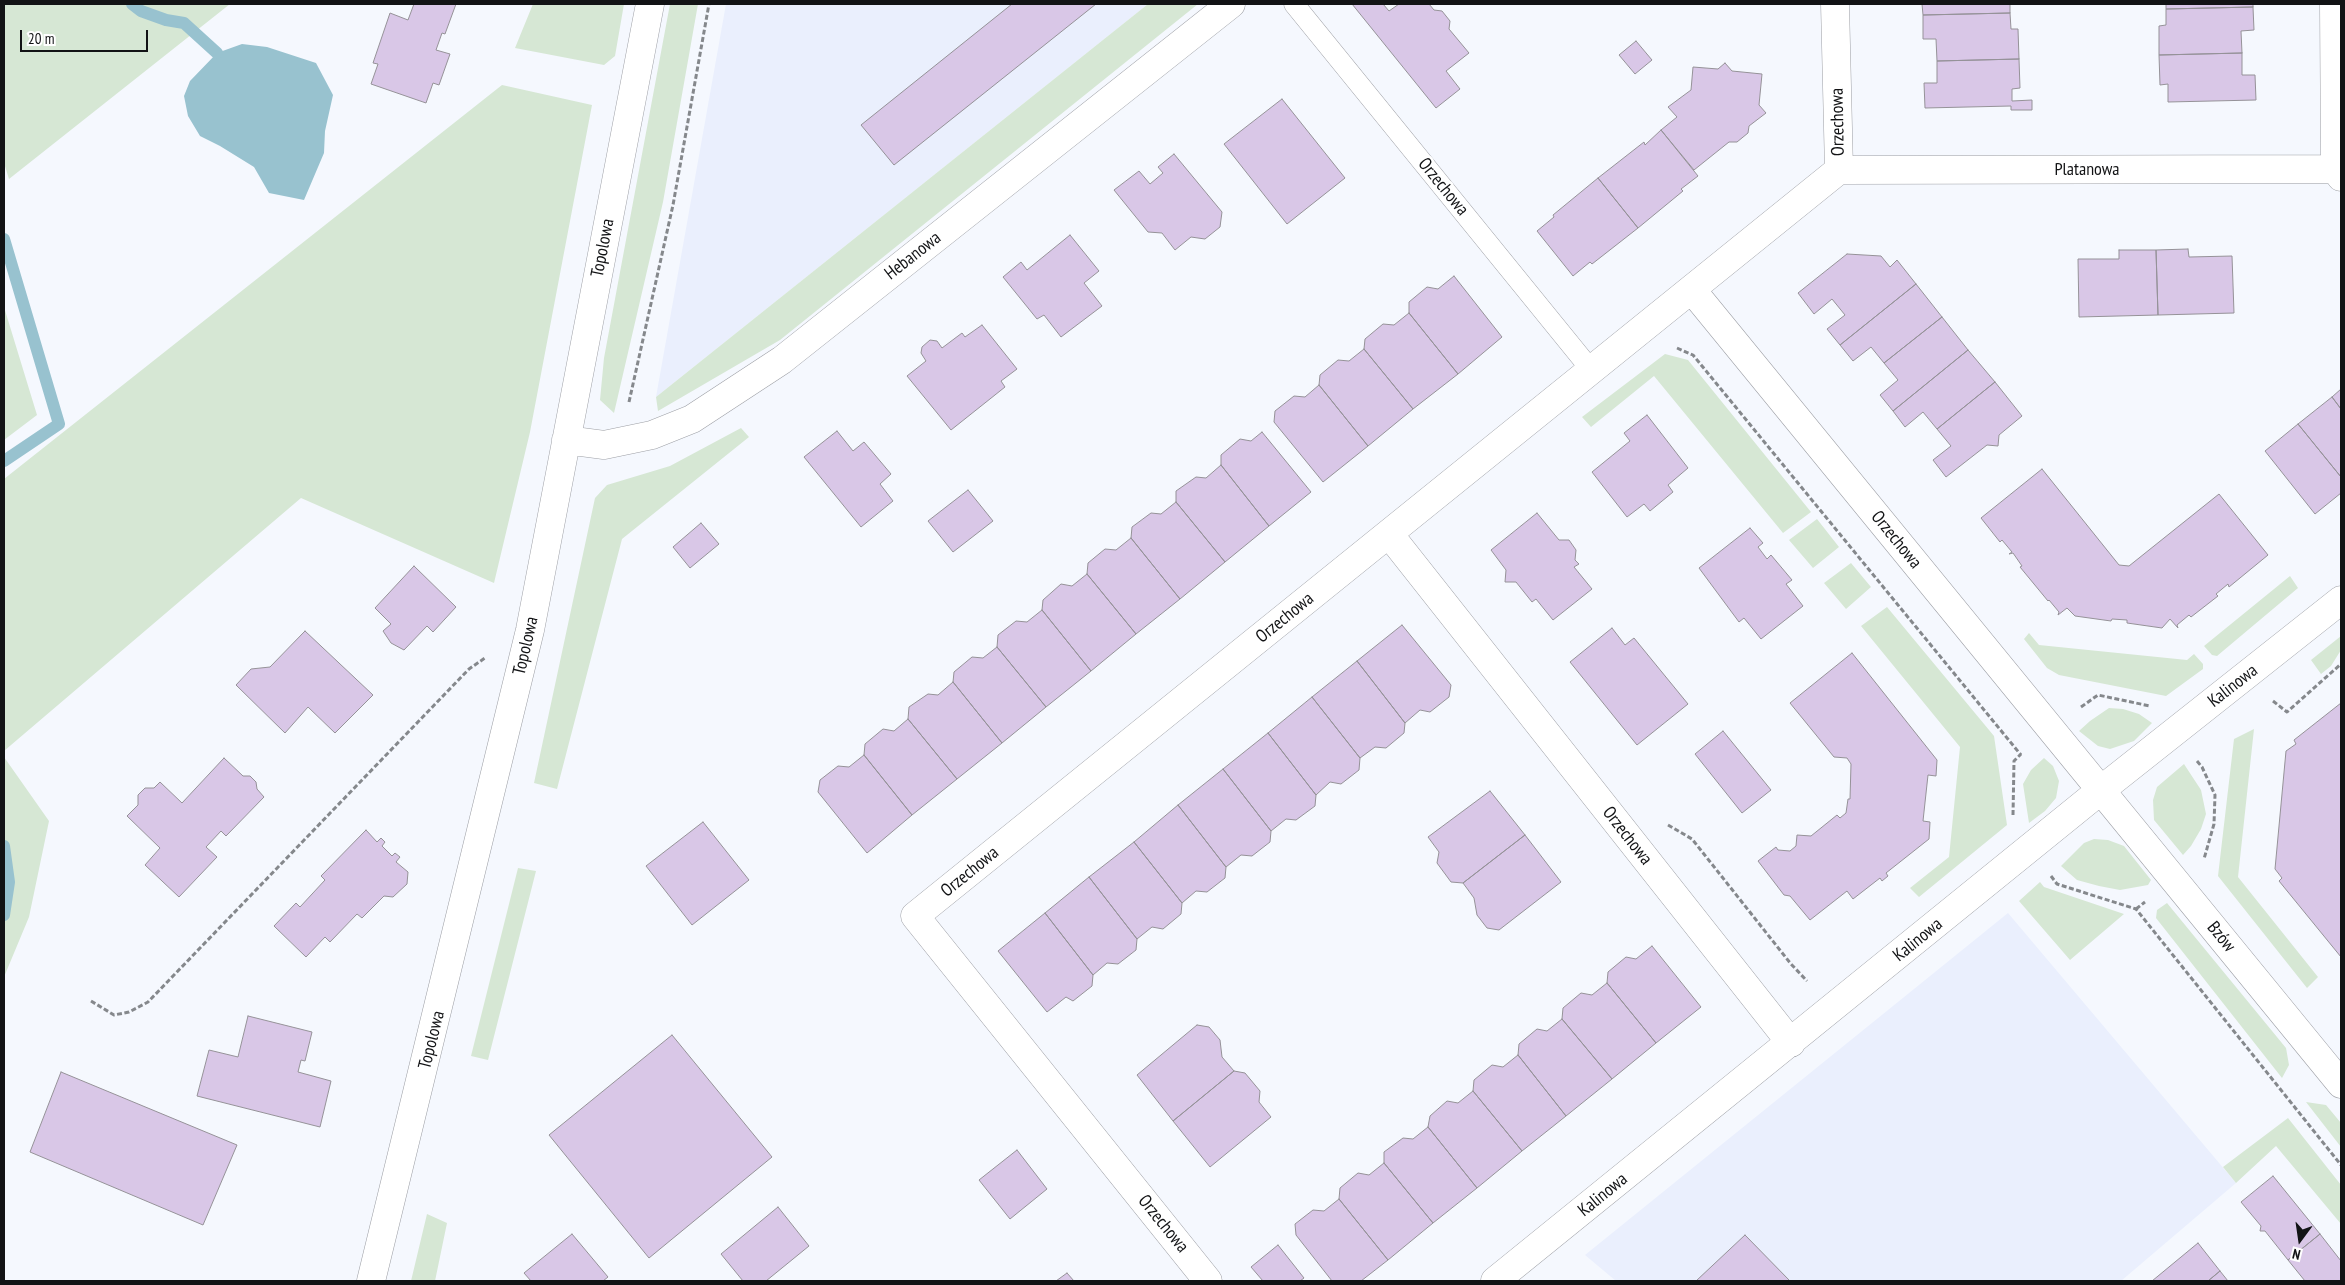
<!DOCTYPE html>
<html>
<head>
<meta charset="utf-8">
<style>
  body { margin:0 }
  #map { position:relative; width:2345px; height:1285px; overflow:hidden; background:#f5f8fe; font-family:"PT Sans Narrow",sans-serif }
  canvas { display:block }
  .frame { position:absolute; inset:0; border:5px solid #121315; pointer-events:none }
  .north { position:absolute; left:2275px; top:1215px; width:50px; height:50px; -webkit-text-stroke:4px #fff; paint-order:stroke; rotate:194deg; font-size:14px; font-weight:700; line-height:20px; text-align:center; color:#121315 }
  .north::after { content:''; display:block; margin:auto; width:18px; height:22px; background:#121315; clip-path:polygon(50% 0,100% 100%,50% 72%,0 100%) }
  .scale { position:absolute; left:20px; top:30px; width:128px; height:22px; box-sizing:border-box; border:2px solid #121315; border-top:0; padding-left:6px; font-size:15px; line-height:18px; white-space:nowrap; color:#121315; -webkit-text-stroke:4px #fff; paint-order:stroke }
</style>
</head>
<body>
<div id="map">
<canvas width="2345" height="1285"></canvas>
<div class="frame"></div>
<div class="north">N</div>
<div class="scale">20 m</div>
</div>
<script>
const c = document.querySelector('canvas').getContext('2d');
c.lineJoin = 'round';
function paint(path, color) { c.fillStyle = color; c.fill(path, 'evenodd'); }
const poly = rows => new Path2D(rows.map(r => 'M' + r).join(''));
function stroke(path, color, width, dash) { c.strokeStyle = color; c.lineWidth = width; c.lineCap = dash ? 'butt' : 'round'; c.setLineDash(dash || []); c.stroke(path); }
function write(font, color, halo, rows, align = 'center') {
  c.font = font + ' "PT Sans Narrow",sans-serif'; c.lineWidth = 5; c.setLineDash([]); c.textBaseline = 'middle'; c.strokeStyle = halo; c.fillStyle = color; for (const [text, x, y, turn = 0] of rows) {
    c.save(); c.translate(x, y); c.rotate((+turn || 0) * Math.PI / 180); c.textAlign = isNaN(turn) ? turn : align; if (halo) c.strokeText(text, 0, 0); c.fillText(text, 0, 0); c.restore();
  }
}
const built = poly([
  [726,4,1148,4,656,397],
  [2008,913,2236,1183,2121,1281,1616,1281,1585,1255]
]);
const green = poly([
  [4,4,230,4,9,179,4,163],
  [533,4,624,4,615,56,604,65,515,48],
  [670,4,698,4,663,202,614,413,600,400,604,358],
  [1148,4,1198,4,780,340,658,411,656,397],
  [502,85,592,105,530,432,494,583,301,498,4,751,4,479],
  [4,307,37,415,4,440],
  [1665,354,1688,360,1811,512,1783,533,1654,376,1591,427,1582,417],
  [741,428,749,437,622,539,557,789,534,783,595,498,607,485,670,466],
  [1817,519,1839,547,1813,568,1789,540],
  [1851,563,1871,587,1846,609,1824,583],
  [2290,576,2298,588,2217,656,2212,655,2204,646],
  [1887,607,1994,736,2007,825,1919,897,1910,888,1949,857,1960,747,1861,626],
  [2029,633,2039,645,2187,660,2194,654,2203,664,2203,669,2166,696,2059,675,2047,668,2024,639],
  [2341,636,2341,650,2331,666,2321,674,2311,660],
  [2109,708,2123,709,2139,714,2152,723,2134,741,2110,749,2098,746,2079,731,2090,721],
  [2254,729,2238,877,2318,977,2307,988,2218,876,2234,739],
  [4,757,49,821,29,917,4,977],
  [2044,758,2053,766,2059,781,2056,798,2045,811,2029,823,2023,784,2031,770],
  [2184,764,2201,790,2206,814,2201,829,2191,846,2183,855,2154,820,2153,800,2157,787],
  [2094,839,2108,840,2124,846,2151,880,2148,885,2120,890,2099,886,2077,880,2061,866,2084,843],
  [518,868,536,871,488,1060,471,1056],
  [2040,882,2044,887,2124,914,2070,960,2019,901],
  [2167,903,2286,1048,2289,1065,2282,1078,2156,918,2157,910],
  [2306,1102,2326,1105,2341,1123,2341,1147],
  [2288,1118,2341,1185,2341,1224,2276,1146,2236,1183,2223,1167],
  [427,1214,447,1223,435,1281,411,1281]
]);
const water = poly([
  [242,44,267,47,316,63,333,95,325,131,324,153,304,200,269,193,254,167,220,146,200,136,188,116,184,96,190,81,217,53]
]);
const stream = poly([
  [132,4,141,11,166,20,184,23,217,53],
  [4,239,59,424,4,461],
  [4,846,9,882,4,915]
]);
const building = poly([
  [414,4,456,4,445,34,442,33,436,50,450,54,439,85,433,83,426,103,371,84,378,64,373,63,390,13,408,20,414,4],
  [1012,4,1096,4,894,165,861,125,1012,4],
  [1352,4,1383,4,1389,11,1399,4,1429,4,1434,10,1442,11,1450,21,1449,29,1469,53,1446,71,1460,89,1436,108,1352,4],
  [1922,4,2010,4,2010,13,1923,15,1922,4],
  [2166,4,2253,4,2253,7,2166,9,2166,4],
  [2253,7,2254,30,2241,31,2242,53,2159,55,2159,26,2166,25,2166,9,2253,7],
  [2010,13,2011,29,2018,29,2019,59,1937,61,1936,39,1923,39,1923,15,2010,13],
  [1636,41,1652,60,1635,74,1619,55,1636,41],
  [2242,53,2242,75,2255,75,2256,100,2168,102,2168,84,2160,85,2159,55,2242,53],
  [2019,59,2020,88,2012,89,2012,101,2032,100,2032,110,2011,110,2011,106,1925,108,1924,83,1937,83,1937,61,2019,59],
  [1725,63,1732,71,1762,74,1759,105,1766,113,1749,126,1748,133,1737,142,1729,142,1694,170,1661,130,1677,117,1668,107,1691,90,1693,67,1718,69,1725,63],
  [1282,99,1345,178,1287,224,1224,144,1282,99],
  [1661,130,1698,176,1681,189,1683,191,1638,228,1598,178,1644,142,1645,145,1661,130],
  [1174,154,1222,212,1220,227,1205,239,1191,237,1175,250,1162,233,1148,232,1114,190,1139,171,1150,184,1163,173,1158,167,1174,154],
  [1598,178,1638,228,1592,264,1590,262,1573,276,1537,231,1554,217,1553,215,1598,178],
  [1070,235,1099,271,1084,283,1102,306,1061,337,1044,315,1037,319,1003,277,1021,262,1027,270,1070,235],
  [2188,249,2189,257,2232,256,2234,313,2158,315,2156,250,2188,249],
  [2119,250,2156,250,2158,315,2079,317,2078,259,2119,259,2119,250],
  [1847,254,1881,256,1890,267,1897,260,1916,284,1840,345,1827,329,1845,315,1832,299,1814,314,1798,293,1847,254],
  [1454,276,1502,337,1458,374,1409,313,1409,302,1427,287,1438,289,1454,276],
  [1916,284,1942,317,1884,363,1871,347,1853,361,1840,345,1916,284],
  [1409,313,1458,374,1413,409,1364,349,1365,339,1383,324,1394,325,1409,313],
  [1942,317,1968,350,1893,411,1880,395,1898,380,1884,363,1942,317],
  [982,325,1017,369,1001,381,1005,387,951,430,907,376,926,361,921,353,922,347,930,340,937,341,942,348,962,333,965,337,982,325],
  [1364,349,1413,409,1368,446,1319,385,1320,375,1338,360,1349,361,1364,349],
  [1968,350,1995,382,1937,429,1923,412,1905,427,1893,411,1968,350],
  [1995,382,2022,416,1999,435,1998,446,1987,445,1946,477,1933,460,1951,446,1937,429,1995,382],
  [1319,385,1368,446,1323,482,1274,422,1275,411,1294,396,1305,397,1319,385],
  [2341,389,2341,409,2332,397,2341,389],
  [2332,397,2341,409,2341,477,2298,424,2332,397],
  [1647,415,1688,468,1668,485,1673,492,1650,511,1644,504,1627,517,1592,472,1630,441,1624,433,1647,415],
  [2298,424,2341,477,2341,493,2315,514,2265,451,2298,424],
  [837,431,853,451,864,442,891,474,880,484,893,501,861,527,804,457,837,431],
  [1262,432,1311,492,1269,526,1221,465,1221,455,1240,439,1251,441,1262,432],
  [1221,465,1269,526,1225,562,1176,502,1176,491,1196,477,1206,478,1221,465],
  [2042,469,2119,565,2129,566,2219,494,2268,555,2229,587,2228,584,2216,594,2218,596,2191,617,2189,615,2177,625,2178,628,2170,619,2162,628,2127,623,2127,620,2112,619,2111,621,2075,616,2067,608,2058,615,2059,612,2049,600,2048,601,2020,567,2022,566,2013,553,2009,554,2012,552,2002,540,2000,542,1981,518,2042,469],
  [968,490,993,521,953,552,928,521,968,490],
  [1176,502,1225,562,1180,599,1131,538,1132,527,1151,513,1161,514,1176,502],
  [1537,513,1559,540,1569,540,1576,550,1575,560,1579,564,1574,567,1592,589,1553,620,1536,599,1532,602,1516,582,1505,582,1506,570,1491,550,1537,513],
  [701,523,719,544,690,568,673,547,701,523],
  [1750,528,1763,543,1758,547,1767,559,1771,555,1792,580,1786,584,1803,606,1761,639,1744,618,1739,622,1699,568,1750,528],
  [1131,538,1180,599,1136,634,1087,574,1088,563,1105,549,1116,550,1131,538],
  [414,566,456,607,433,632,427,626,404,650,391,643,383,631,391,624,375,608,414,566],
  [1087,574,1136,634,1091,671,1042,610,1043,600,1061,584,1072,586,1087,574],
  [1042,610,1091,671,1046,707,997,647,998,635,1016,621,1027,622,1042,610],
  [1402,625,1451,685,1449,697,1430,712,1420,710,1405,723,1357,661,1402,625],
  [1612,628,1625,645,1634,638,1688,704,1637,745,1570,662,1612,628],
  [305,631,373,695,335,733,308,707,285,733,236,685,251,669,270,667,305,631],
  [997,647,1046,707,1002,743,953,682,954,672,972,657,983,658,997,647],
  [1852,653,1937,760,1936,776,1928,775,1923,821,1930,822,1929,839,1886,873,1888,876,1882,881,1880,878,1853,899,1847,891,1810,920,1790,896,1784,895,1758,861,1776,847,1778,850,1790,851,1796,846,1797,835,1811,836,1837,815,1840,818,1846,813,1848,799,1850,799,1851,764,1847,758,1834,757,1790,703,1852,653],
  [1357,661,1405,723,1404,733,1386,748,1375,747,1360,758,1312,697,1357,661],
  [953,682,1002,743,957,779,908,719,909,707,928,694,938,695,953,682],
  [1312,697,1360,758,1359,770,1341,784,1330,782,1316,795,1268,733,1312,697],
  [2341,703,2341,957,2279,881,2282,878,2275,869,2286,751,2296,744,2294,740,2341,703],
  [908,719,957,779,912,815,864,755,865,744,883,729,894,731,908,719],
  [1723,731,1771,790,1742,813,1695,754,1723,731],
  [1268,733,1316,795,1315,806,1296,820,1286,819,1271,831,1223,769,1268,733],
  [864,755,912,815,867,853,818,792,820,780,838,766,849,767,864,755],
  [224,758,243,776,250,776,256,782,257,789,264,797,226,836,221,831,206,847,217,857,179,897,145,865,160,848,127,816,138,805,138,795,145,788,154,788,160,782,182,803,224,758],
  [1223,769,1271,831,1270,842,1252,856,1241,855,1226,867,1178,805,1223,769],
  [1490,791,1525,835,1463,883,1451,882,1437,863,1439,852,1428,837,1490,791],
  [1178,805,1226,867,1225,878,1207,892,1196,891,1182,903,1134,842,1178,805],
  [703,822,749,880,692,925,646,866,703,822],
  [366,830,377,842,381,838,385,842,382,846,392,856,395,853,400,857,396,862,408,872,407,884,393,897,384,896,362,918,357,914,330,942,325,937,306,957,274,926,296,903,300,907,325,880,321,876,366,830],
  [1525,835,1561,882,1499,930,1487,928,1477,915,1474,898,1463,883,1525,835],
  [1134,842,1182,903,1181,914,1163,929,1152,927,1137,939,1089,877,1134,842],
  [1089,877,1137,939,1136,950,1118,964,1107,963,1093,975,1045,913,1089,877],
  [1045,913,1093,975,1092,986,1073,1001,1066,997,1047,1012,998,951,1045,913],
  [1652,946,1701,1007,1656,1043,1607,983,1608,972,1626,957,1636,959,1652,946],
  [1607,983,1656,1043,1612,1079,1562,1019,1563,1008,1581,993,1592,995,1607,983],
  [248,1016,312,1032,305,1061,301,1060,298,1072,331,1081,320,1127,197,1096,209,1050,238,1057,248,1016],
  [1562,1019,1612,1079,1566,1116,1518,1055,1519,1044,1537,1029,1547,1031,1562,1019],
  [1197,1025,1209,1027,1220,1040,1222,1057,1234,1071,1173,1121,1137,1075,1197,1025],
  [672,1035,772,1157,649,1258,549,1135,672,1035],
  [1518,1055,1566,1116,1522,1151,1473,1091,1474,1080,1492,1065,1503,1067,1518,1055],
  [1234,1071,1245,1073,1260,1091,1259,1102,1271,1117,1210,1167,1173,1121,1234,1071],
  [61,1072,237,1145,203,1225,30,1152,61,1072],
  [1473,1091,1522,1151,1477,1188,1428,1127,1430,1116,1447,1101,1458,1103,1473,1091],
  [1428,1127,1477,1188,1433,1223,1384,1163,1384,1152,1403,1138,1413,1139,1428,1127],
  [1017,1150,1047,1189,1010,1219,979,1180,1017,1150],
  [1384,1163,1433,1223,1388,1260,1339,1199,1340,1188,1358,1173,1369,1175,1384,1163],
  [2273,1176,2320,1234,2288,1260,2265,1231,2260,1231,2261,1226,2241,1202,2273,1176],
  [1339,1199,1388,1260,1361,1281,1332,1281,1296,1235,1295,1224,1313,1210,1324,1211,1339,1199],
  [778,1207,809,1246,766,1281,743,1281,721,1254,778,1207],
  [572,1234,608,1277,603,1281,531,1281,524,1273,572,1234],
  [2320,1234,2341,1261,2341,1281,2305,1281,2288,1260,2320,1234],
  [1745,1235,1790,1281,1696,1281,1745,1235],
  [2198,1243,2220,1271,2208,1281,2152,1281,2198,1243],
  [1278,1245,1304,1278,1300,1281,1263,1281,1251,1267,1278,1245],
  [2220,1271,2228,1281,2208,1281,2220,1271],
  [1067,1273,1074,1281,1056,1281,1067,1273]
]);
const path = poly([
  [1677,348,1693,355,2021,755],
  [629,402,673,205,709,4],
  [2273,701,2287,712,2341,664],
  [2081,707,2098,695,2150,706],
  [2197,761,2202,767,2215,795,2214,824,2204,859],
  [2013,815,2014,761,2021,754],
  [1668,825,1692,839,1791,964,1807,981],
  [2051,876,2057,884,2136,909,2341,1165],
  [2136,909,2145,902],
  [91,1001,114,1015,129,1012,148,1002,469,669,485,658]
]);
const lane = poly([
  [1294,4,1592,371]
]);
const street = poly([
  [2334,4,2335,169,2341,177],
  [1839,170,2335,169],
  [1692,290,2341,1084],
  [566,440,604,445,652,435,692,419,782,360,1231,4],
  [1389,534,1791,1043],
  [371,1281,530,630,650,4],
  [1208,1281,915,916,1839,170,1835,4],
  [1495,1281,2101,790,2341,600]
]);
const streetNames = [
  ["Orzechowa",1838,122,-91],
  ["Platanowa",2087,170],
  ["Orzechowa",1443,187,51],
  ["Topolowa",603,248,-79],
  ["Hebanowa",913,256,-38],
  ["Orzechowa",1896,540,51],
  ["Orzechowa",1285,618,-39],
  ["Topolowa",526,646,-77],
  ["Kalinowa",2233,686,-38],
  ["Orzechowa",1627,836,52],
  ["Orzechowa",970,872,-39],
  ["Bzów",2221,937,51],
  ["Kalinowa",1918,940,-39],
  ["Topolowa",432,1040,-76],
  ["Kalinowa",1603,1195,-39],
  ["Orzechowa",1163,1224,51]
];
paint(built, '#eaeffd');
paint(green, '#d6e7d4');
paint(water, '#98c2cf');
stroke(stream, '#98c2cf', 12);
paint(building, '#d9c7e7');
stroke(building, '#959298', 1);
stroke(lane, '#9d9fa5', 21);
stroke(street, '#9d9fa5', 29);
stroke(path, '#85888c', 3, [5, 2.5]);
stroke(lane, '#fff', 20);
stroke(street, '#fff', 28);
write('18px', '#121315', '#fff', streetNames);
</script>
</body>
</html>
